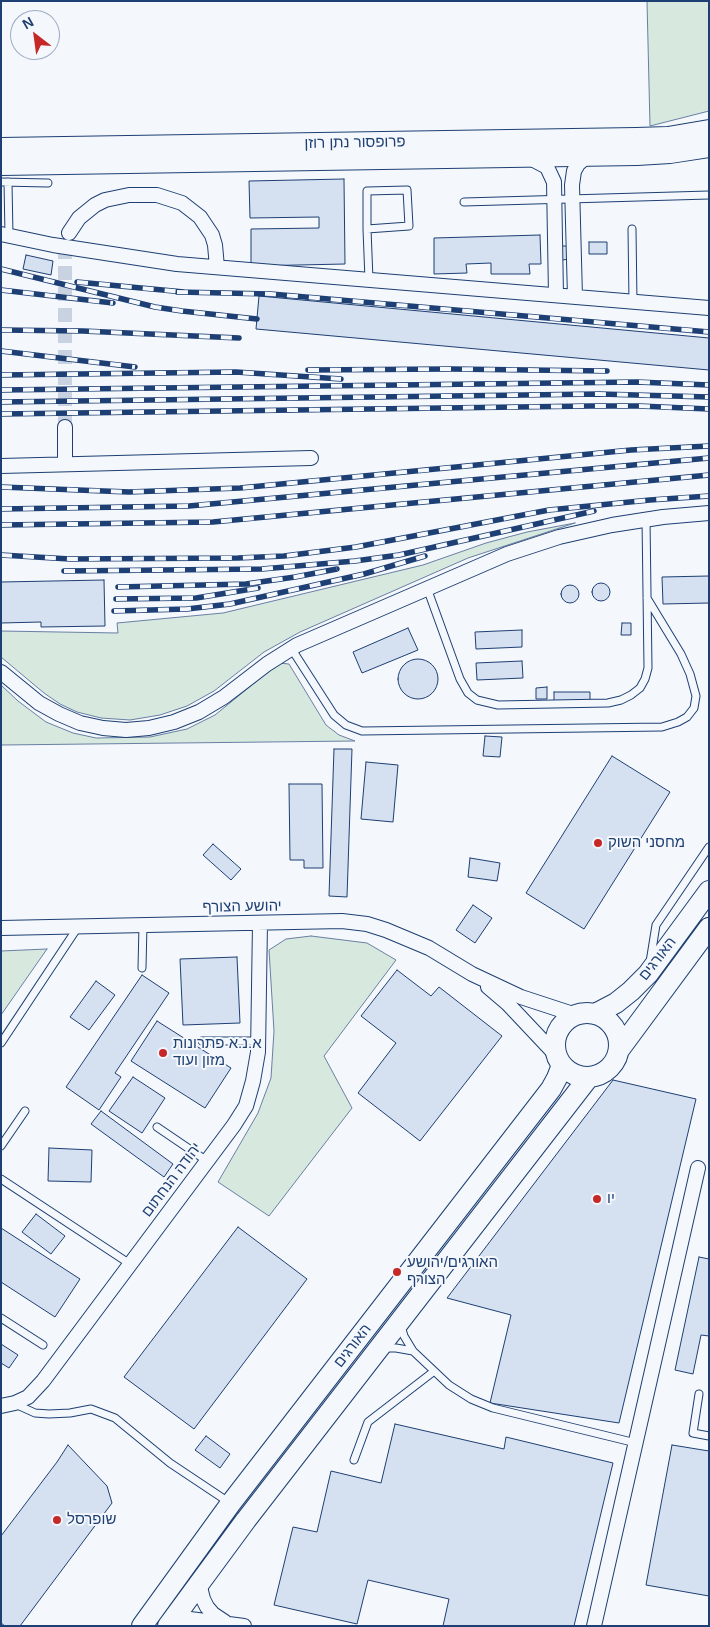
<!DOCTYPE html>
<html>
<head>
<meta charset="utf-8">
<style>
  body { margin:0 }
  #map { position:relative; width:710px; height:1627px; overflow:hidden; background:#f4f7fb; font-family:Helvetica,sans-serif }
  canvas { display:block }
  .frame { position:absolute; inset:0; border:2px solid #1d3f73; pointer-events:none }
  .north { position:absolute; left:10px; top:10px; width:50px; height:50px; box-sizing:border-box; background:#f4f7fb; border:1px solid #9eadc5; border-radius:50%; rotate:330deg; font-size:14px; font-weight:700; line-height:20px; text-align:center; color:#1d3f73 }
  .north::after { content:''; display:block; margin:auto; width:18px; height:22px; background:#c62828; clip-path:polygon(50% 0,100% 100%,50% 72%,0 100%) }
</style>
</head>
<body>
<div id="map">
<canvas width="710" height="1627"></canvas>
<div class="frame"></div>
<div class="north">N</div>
</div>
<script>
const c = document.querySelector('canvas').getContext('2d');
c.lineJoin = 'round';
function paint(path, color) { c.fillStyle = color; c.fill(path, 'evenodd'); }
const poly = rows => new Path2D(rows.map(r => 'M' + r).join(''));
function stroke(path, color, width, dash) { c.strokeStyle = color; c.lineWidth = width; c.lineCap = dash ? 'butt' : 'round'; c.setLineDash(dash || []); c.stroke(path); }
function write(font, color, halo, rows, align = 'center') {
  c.font = font + ' Helvetica,Heebo,sans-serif'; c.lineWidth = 4; c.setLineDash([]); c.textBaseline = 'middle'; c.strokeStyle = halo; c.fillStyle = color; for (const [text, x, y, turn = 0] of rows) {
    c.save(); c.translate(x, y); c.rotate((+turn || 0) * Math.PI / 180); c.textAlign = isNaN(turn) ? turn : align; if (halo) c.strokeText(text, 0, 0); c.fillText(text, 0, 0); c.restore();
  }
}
const green = poly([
  [647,1,709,1,709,111,650,126,647,1],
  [575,523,468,558,300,632,264,652,214,691,187,706,160,715,130,720,101,718,77,712,60,704,44,693,1,657,1,631,118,633,117,623,223,613,423,565,486,543,527,532,575,523],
  [279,663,289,664,326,725,339,735,355,741,1,745,1,685,18,701,46,722,73,733,96,738,150,737,187,729,215,715,279,663],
  [311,936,367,943,396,960,324,1056,352,1108,269,1216,218,1182,258,1113,271,1078,274,1031,269,950,286,939,311,936],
  [47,949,1,1015,1,951,47,949]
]);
const building = poly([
  [344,179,345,264,251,266,251,229,319,228,319,217,250,218,249,181,344,179],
  [540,235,541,264,529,264,530,274,491,274,491,263,466,264,467,273,434,274,434,238,540,235],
  [589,242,607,242,607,254,589,254,589,242],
  [561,246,570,246,570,259,562,260,561,246],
  [26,255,53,261,51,275,23,269,26,255],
  [259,296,709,338,709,370,256,329,259,296],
  [709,576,709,603,663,604,662,577,709,576],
  [104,580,105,626,41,627,41,622,1,623,1,582,104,580],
  '592 592a9 9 0 1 1 18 0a9 9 0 1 1-18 0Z',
  '561 594a9 9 0 1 1 18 0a9 9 0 1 1-18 0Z',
  [622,623,631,623,631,635,621,635,622,623],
  [408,628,418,650,362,673,353,652,408,628],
  [522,630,522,647,476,649,475,632,522,630],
  '398 679a20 20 0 1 1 40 0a20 20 0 1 1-40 0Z',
  [522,661,523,678,477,680,476,663,522,661],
  [547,687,547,699,536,699,536,688,547,687],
  [554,692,590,692,590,702,554,702,554,692],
  [485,736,502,737,500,757,483,756,485,736],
  [334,749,352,749,347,897,329,896,334,749],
  [612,756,670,792,584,929,526,893,612,756],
  [366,762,398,765,393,822,361,819,366,762],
  [289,784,322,784,323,868,304,868,304,860,290,860,289,784],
  [213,844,241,869,231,880,203,855,213,844],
  [470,858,500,863,497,881,468,877,470,858],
  [473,905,492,918,475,943,456,930,473,905],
  [237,957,240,1023,183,1025,180,959,237,957],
  [397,970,431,996,439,987,502,1036,420,1141,358,1093,396,1043,361,1016,397,970],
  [142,975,169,993,115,1073,121,1077,99,1110,66,1087,142,975],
  [96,981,115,995,89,1030,70,1017,96,981],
  [157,1021,231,1068,205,1108,131,1061,157,1021],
  [133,1077,165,1098,142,1133,109,1111,133,1077],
  [613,1080,696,1099,619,1423,490,1403,511,1315,447,1298,613,1080],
  [101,1111,173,1164,164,1177,91,1124,101,1111],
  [49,1148,92,1150,91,1182,48,1181,49,1148],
  [36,1214,65,1236,51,1254,22,1232,36,1214],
  [238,1227,307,1279,194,1429,124,1377,238,1227],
  [1,1228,80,1279,55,1317,1,1282,1,1228],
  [699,1257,709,1259,709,1336,701,1335,693,1374,675,1370,699,1257],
  [1,1344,18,1355,9,1368,1,1363,1,1344],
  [395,1424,504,1449,506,1437,613,1463,574,1626,443,1626,449,1599,368,1580,357,1624,274,1605,293,1527,317,1532,331,1471,381,1483,395,1424],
  [206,1436,230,1454,220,1468,195,1450,206,1436],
  [68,1445,107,1486,112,1503,20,1626,5,1626,1,1623,1,1536,57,1462,68,1445],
  [672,1445,709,1451,709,1596,646,1585,672,1445]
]);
const streetTunnel = poly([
  [65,427,65,251,69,233]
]);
const lane = poly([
  [1,182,48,183],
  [8,182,9,236],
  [464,202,709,195],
  [367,229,409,226,407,190,367,191,367,229,369,280],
  [632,229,633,302],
  [427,588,460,679,468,693,477,700,498,705,608,703,621,700,631,695,640,688,645,679,648,668,646,519],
  [291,648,334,715,346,725,362,731,662,727,678,722,687,717,694,708,696,696,690,674,681,654,647,598],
  [650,962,656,925,709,847],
  [142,968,143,925],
  [202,1041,258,1041],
  [1,1043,78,927],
  [157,1127,207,1161],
  [1,1146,25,1111],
  [1,1179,130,1264],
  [1,1318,43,1345],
  [401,1326,404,1336,413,1351,449,1385,471,1399,493,1408,636,1443],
  [383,1348,396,1348,413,1351],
  [699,1394,693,1433,709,1436],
  [15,1404,35,1413,49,1414,70,1413,91,1409,115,1418,170,1463,230,1503],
  [354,1460,368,1422,433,1372]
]);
const street = poly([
  [530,158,547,167,554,182,556,295],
  [69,233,79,218,95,205,105,200,129,195,157,195,182,203,200,217,212,235,215,245,217,267],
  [1,234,53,245,177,264,709,308],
  [575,297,572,185,574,171,578,164,588,155],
  [65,427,65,464],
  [1,466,311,458],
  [1,672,39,703,59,714,80,723,103,728,126,730,149,728,174,722,199,712,224,697,267,664,297,645,507,554,559,537,612,525,663,517,709,513],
  [1,928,342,921,367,924,386,930,429,948,472,974,521,997,576,1015],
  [488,987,508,1004,557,1056],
  [1,1406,15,1403,28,1397,43,1381,234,1125,246,1106,253,1081,258,1052,260,923],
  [199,1583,203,1599,207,1607,213,1614,225,1622],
  [169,1624,190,1619,244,1626],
  [594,1626,698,1168]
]);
const secondary = poly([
  [1,148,636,138,668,137,709,130],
  [1,165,637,155,670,153,709,147],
  '555 1045a32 32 0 1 1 64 0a32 32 0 1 1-64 0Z',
  [595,1014,616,1003,631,991,648,974,709,891],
  [619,1050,709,928],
  [142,1626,231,1503,551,1089,557,1078,562,1065],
  [168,1626,246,1520,589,1077]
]);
const rail = poly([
  [1,269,155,307,182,311,257,319],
  [77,282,184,292],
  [1,290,113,303],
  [177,292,271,294,709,332],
  [1,330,83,331,239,338],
  [1,351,135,367],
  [308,370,450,369,607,371],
  [1,375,236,372,341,379],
  [1,390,637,382,709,385],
  [1,402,599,394,709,397],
  [1,414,591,406,639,406,709,409],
  [1,487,129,492,240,488,631,450,709,446],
  [1,509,189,506,709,458],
  [1,525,213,522,709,475],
  [1,555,70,559,238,558,284,556,356,547,549,510,650,500,709,496],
  [64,571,262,569,355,561,399,555,594,511],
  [118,587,246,584,295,577,337,569],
  [116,599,196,598,258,588],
  [114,611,187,609,230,604,364,574,425,556]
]);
const markers = [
  [598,843,5,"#c62828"],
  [163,1053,5,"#c62828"],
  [597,1199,5,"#c62828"],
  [397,1272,5,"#c62828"],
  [57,1520,5,"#c62828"]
];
const streetNames = [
  ["פרופסור נתן רוזן",355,143,-1],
  ["יהושע הצורף",242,907,-1],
  ["האורגים",658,959,-52],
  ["יהודה הנחתום",172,1180,-53],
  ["האורגים",353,1346,-52]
];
const poiNames = [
  ["מחסני השוק",608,843],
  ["א.נ.א פתרונות",173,1044],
  ["מזון ועוד",173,1061],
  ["יו",607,1199],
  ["האורגים/יהושע",407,1263],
  ["הצורף",407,1280],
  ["שופרסל",67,1520]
];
paint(green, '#d7e8df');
stroke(green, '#687fa3', 1);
paint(building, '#d5e0f0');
stroke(building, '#1d3f73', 1);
stroke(streetTunnel, '#c9d2e0', 14, [14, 7]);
stroke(lane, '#1d3f73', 9);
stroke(street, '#1d3f73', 16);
stroke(secondary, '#1d3f73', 22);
stroke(lane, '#f4f7fb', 7);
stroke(street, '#f4f7fb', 14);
stroke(secondary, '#f4f7fb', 20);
stroke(rail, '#1d3f73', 5.5);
stroke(rail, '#f4f7fb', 4, [11]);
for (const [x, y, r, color] of markers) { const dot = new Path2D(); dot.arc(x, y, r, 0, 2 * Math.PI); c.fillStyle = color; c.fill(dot); stroke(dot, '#f4f7fb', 2); }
write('15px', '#1d3f73', '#f4f7fb', streetNames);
write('15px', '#1d3f73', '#f4f7fb', poiNames, 'left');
</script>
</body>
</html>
